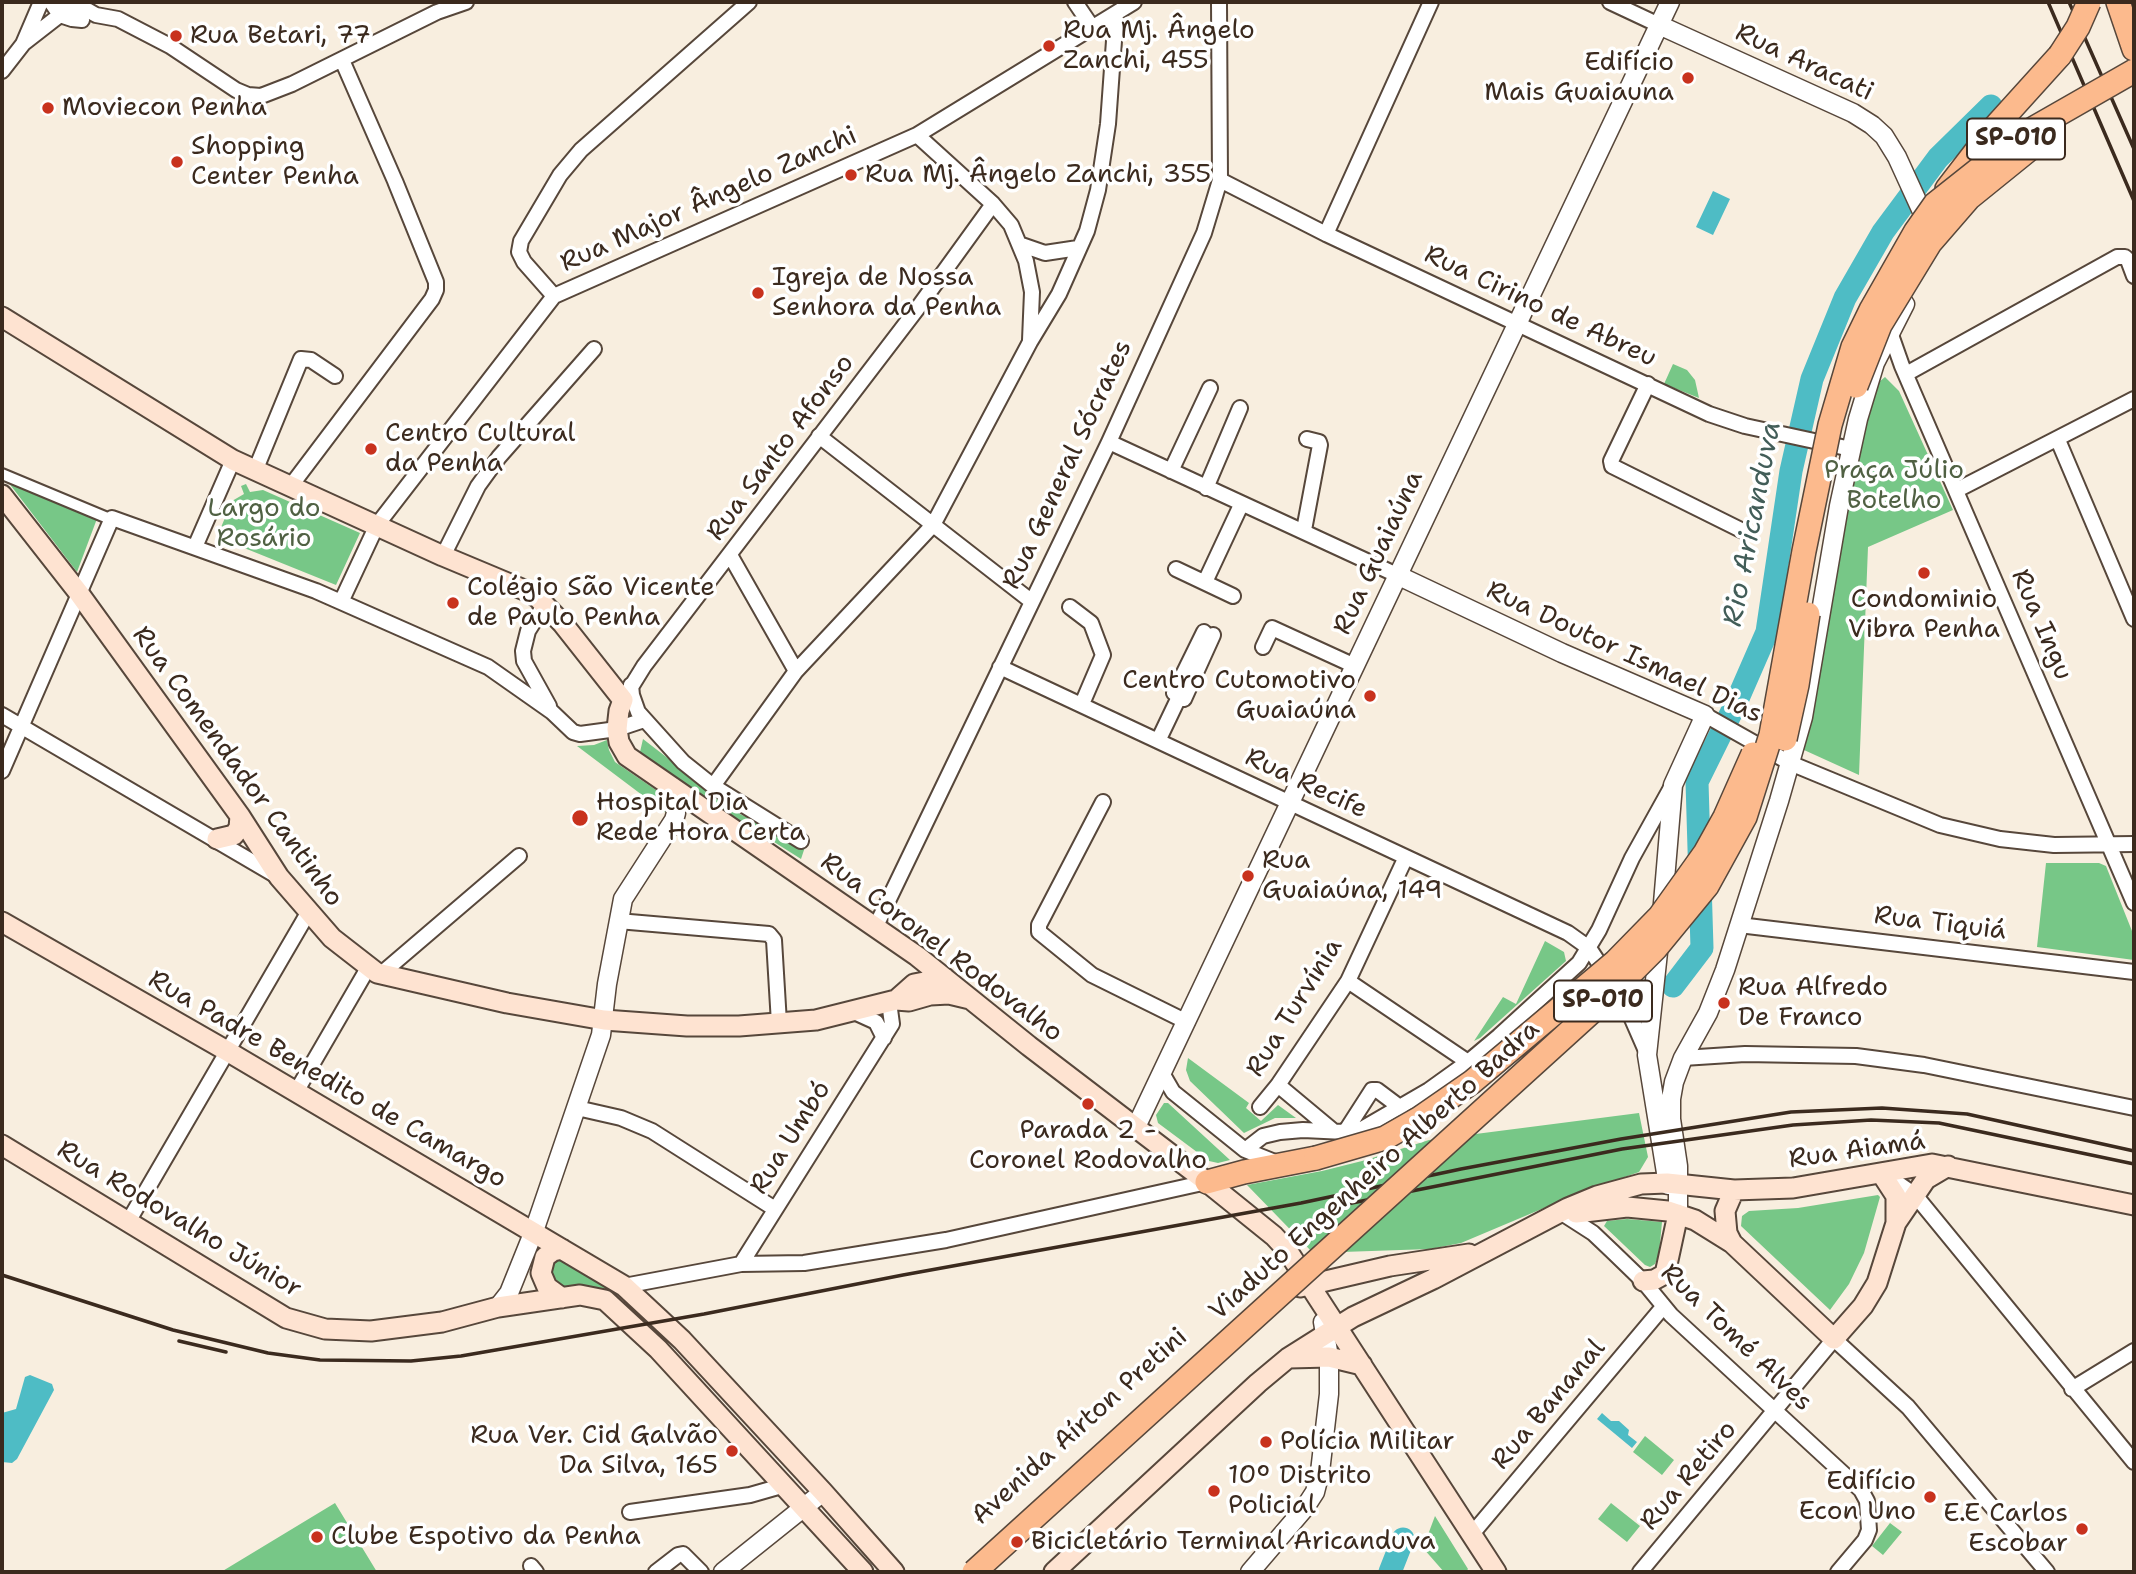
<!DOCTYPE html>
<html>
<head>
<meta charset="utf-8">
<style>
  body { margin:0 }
  #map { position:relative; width:2136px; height:1574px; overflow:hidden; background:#f8eedf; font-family:"Shantell Sans",sans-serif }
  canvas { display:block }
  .frame { position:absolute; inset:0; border:4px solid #3b2a1e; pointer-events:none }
</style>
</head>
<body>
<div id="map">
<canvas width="2136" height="1574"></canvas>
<div class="frame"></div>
</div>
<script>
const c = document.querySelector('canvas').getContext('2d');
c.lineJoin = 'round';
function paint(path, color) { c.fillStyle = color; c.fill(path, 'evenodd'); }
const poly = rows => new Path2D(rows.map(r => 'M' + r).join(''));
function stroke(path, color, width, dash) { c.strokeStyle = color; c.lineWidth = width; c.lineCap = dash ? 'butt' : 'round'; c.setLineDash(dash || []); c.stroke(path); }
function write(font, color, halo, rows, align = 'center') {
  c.font = font + ' "Shantell Sans",sans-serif'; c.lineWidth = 7; c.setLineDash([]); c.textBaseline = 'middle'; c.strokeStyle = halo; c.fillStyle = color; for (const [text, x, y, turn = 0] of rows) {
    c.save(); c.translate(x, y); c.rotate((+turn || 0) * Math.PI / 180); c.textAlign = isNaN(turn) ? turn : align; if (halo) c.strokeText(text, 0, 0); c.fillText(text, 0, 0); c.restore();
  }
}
const green = poly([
  [1673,364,1687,370,1695,380,1699,398,1664,384],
  [1885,377,1899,391,1953,510,1868,547,1859,775,1804,750,1857,450,1879,382],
  [5,478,98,516,77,572],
  [246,484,250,492,263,490,360,533,336,585,217,537,232,501,244,494,241,486],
  [643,739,740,814,805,847,801,859,703,797,640,752],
  [607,740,609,750,615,762,656,790,662,800,666,813,577,746,594,745],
  [2046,863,2099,863,2106,866,2134,936,2134,960,2037,947],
  [1545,941,1564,952,1566,961,1480,1038,1474,1041,1503,997,1516,1004],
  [1188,1058,1249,1103,1246,1108,1261,1121,1278,1105,1296,1118,1275,1118,1244,1133,1190,1081,1186,1070],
  [1164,1103,1168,1103,1230,1160,1218,1163,1209,1161,1158,1123,1156,1115],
  [1639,1113,1648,1157,1639,1172,1582,1192,1461,1243,1430,1249,1313,1253,1247,1185,1322,1171,1366,1160,1429,1140],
  [1878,1195,1880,1197,1864,1253,1849,1284,1830,1310,1741,1226,1742,1216,1749,1211,1798,1208],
  [1627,1219,1662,1222,1659,1254,1655,1264,1650,1267,1645,1265,1604,1226,1607,1221],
  [561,1257,620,1295,557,1285,551,1277,551,1268,554,1261],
  [1645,1436,1674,1460,1662,1475,1633,1452],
  [335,1503,377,1572,221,1572],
  [1611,1503,1640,1526,1627,1542,1598,1519],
  [1435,1516,1468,1569,1466,1572,1444,1572,1423,1548],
  [1890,1523,1902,1532,1883,1555,1872,1546]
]);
const water = poly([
  [1713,191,1730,199,1713,235,1696,227],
  [30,1375,52,1384,54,1390,17,1459,12,1463,2,1462,2,1413,16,1409,25,1377],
  [1602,1413,1611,1421,1619,1421,1629,1430,1628,1435,1637,1442,1632,1448,1597,1419]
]);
const river = poly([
  [1673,986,1702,948,1697,782,1736,703,1767,632,1791,471,1812,379,1845,298,1883,232,1938,158,1991,106],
  [1390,1572,1403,1539]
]);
const pedestrian = poly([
  [2,474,110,519]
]);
const minor = poly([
  [51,2,60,15,72,19,82,20],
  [62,2,68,8,89,11,96,15,118,19,170,46,236,90,248,95,261,96,292,84,437,12,466,2],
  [1075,2,1092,27],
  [1610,2,1659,25],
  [24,43,60,15],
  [2,71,23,44,41,2],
  [917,135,993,204,1011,225,1026,261,1032,292,1030,340],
  [1220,180,1326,234,1709,414,1745,426,1851,449],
  [1326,234,1431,2],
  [1019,244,1045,253,1078,248],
  [554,296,524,262,519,252,521,241,560,175,581,150,749,2],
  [1890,332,1902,366,2134,903],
  [1906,374,2117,257,2125,257,2128,260,2134,276],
  [1648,384,1611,461,1612,466,1745,532],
  [819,436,1031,601],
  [2058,440,2134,619],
  [1109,442,1397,575],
  [255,471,301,359,311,360,335,376],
  [1171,471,1210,388],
  [290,487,432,299,436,290,436,282,395,181,342,60],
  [1206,488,1240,408],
  [1957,490,2134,399],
  [1304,530,1320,445,1319,442,1307,439],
  [195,547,233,460],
  [730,555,796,671],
  [443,556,478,486,499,457,594,349],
  [1176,569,1233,596],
  [1205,582,1241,505],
  [341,602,377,525,554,296,917,135,1134,2],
  [545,604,528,631,523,651,524,661,549,706],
  [1070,607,1091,623,1103,655,1082,704],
  [1204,632,1174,693,1184,699,1213,635],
  [1263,647,1272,628,1355,666],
  [1000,667,1568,933,1589,948,1625,1003,1646,1051],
  [631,685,632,695,638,712,683,762,713,786,801,841],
  [623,700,644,666,917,309,993,204],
  [2,715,275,875],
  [1705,715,1790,763,1940,825,2000,839,2054,845,2134,844],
  [1158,741,1179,697],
  [2,771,112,518,316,591,488,667,552,712,573,732,580,734,617,729,644,720],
  [713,786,796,671,933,525,1030,342,1059,294,1087,231,1098,190,1108,124,1116,13],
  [1103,802,1039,925,1039,932,1092,975,1187,1022],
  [618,921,769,934,774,940,779,1023],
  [1739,925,2134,972],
  [875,928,1109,442,1204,233,1220,180,1219,2],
  [381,974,519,856],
  [1348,981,1468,1062],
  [854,1012,876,1022,884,1038],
  [1683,1058,1745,1054,1856,1056,1924,1065,2134,1108],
  [1162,1073,1173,1092,1245,1150,1280,1164],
  [1278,1085,1332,1130],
  [296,1092,368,968],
  [1260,1107,1278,1085,1348,981,1405,859],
  [577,1108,621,1118,652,1131,775,1209],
  [1345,1132,1372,1090,1377,1090,1401,1108],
  [1245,1150,1263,1136,1280,1132,1303,1130,1345,1132,1360,1130,1429,1090,1468,1062,1499,1036,1579,963,1599,930,1632,858,1672,786],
  [1886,1175,1915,1195,2134,1462],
  [1565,1215,1593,1233,1613,1252,1643,1281,1671,1315,1861,1490,1867,1501,1869,1530,1865,1540,1838,1572],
  [128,1222,308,913],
  [741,1264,892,1024,889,1002],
  [624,1286,741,1264,804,1263,946,1240,1207,1182],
  [2072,1389,2134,1351],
  [630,1512,750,1495,785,1485],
  [1472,1534,1663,1307],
  [531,1566,536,1572],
  [656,1572,678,1555,683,1554,701,1572],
  [1640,1572,1834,1339,1908,1407,2047,1572]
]);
const tertiary = poly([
  [1659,25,1853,113,1872,125,1884,136,1897,157,1929,227],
  [1397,575,1562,653,1705,715,1673,785,1662,915],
  [1659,943,1647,1055,1668,1185],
  [1136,1127,1670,2],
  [1678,1214,1678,1166,1671,1119,1671,1099,1674,1082,1683,1058,1708,1013,1725,970,1779,801,1803,717,1839,506,1858,419,1875,363,1905,304],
  [498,1307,509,1293,534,1231,601,1035,607,984,623,899,674,820,676,813,672,787],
  [723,1572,823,1492],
  [1250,1572,1304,1509,1315,1492,1320,1472,1329,1394,1329,1357,1323,1322]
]);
const secondary = poly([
  [2,317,233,460,443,556,529,592,538,598,563,624,623,700,619,711,617,729,619,742,627,756,917,956,1029,1046,1207,1182,1274,1236,1287,1250,1318,1298,1496,1572],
  [2,495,78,592,240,816,279,877,332,938,377,973,507,1003,604,1020,687,1026,739,1026,816,1020,896,1000,909,1001,930,995,949,994,970,999],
  [217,839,234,835,239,828,240,816],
  [2,922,227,1051,624,1286,682,1340,823,1492,894,1572],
  [896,1000,914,984,945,978],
  [2,1145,286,1318,325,1329,371,1331,442,1322,498,1307,580,1295,605,1300,658,1349,863,1572],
  [1881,1173,1896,1196,1896,1223],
  [1576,1213,1627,1207,1668,1211,1695,1220,1732,1243,1834,1339,1863,1306,1877,1283,1896,1223,1926,1179,1948,1166],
  [1732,1243,1727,1233,1725,1211,1734,1190],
  [1643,1281,1654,1280,1665,1274,1678,1214],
  [1300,1287,1390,1266,1469,1254],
  [562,1298,547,1287,541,1273,545,1257,553,1251,562,1249],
  [1289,1358,1329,1357,1362,1365],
  [1054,1572,1258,1383,1288,1358,1353,1317,1433,1279,1568,1208,1597,1196,1641,1184,1667,1183,1734,1190,1793,1188,1932,1164,2134,1205]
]);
const trunk = poly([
  [2118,2,2134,49],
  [1947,189,1994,128,2060,55],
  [1207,1182,1244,1172,1316,1158]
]);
const rail = poly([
  [2048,2,2134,201],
  [2069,2,2134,149],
  [1327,1208,1622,1149,1793,1125,1871,1120,1939,1123,2134,1164],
  [2,1275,173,1330,268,1353,320,1360,411,1361,461,1356,704,1314,903,1275,1301,1203,1461,1169,1621,1139,1791,1112,1882,1108,1967,1114,2134,1151],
  [179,1341,226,1352]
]);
const trunkBridge = poly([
  [2060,55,2078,27,2089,2],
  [1856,386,1880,325,1930,243,1969,198,2037,143],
  [1785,739,1797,685,1808,614],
  [1316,1158,1385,1138,1420,1118,1472,1082,1615,962,1660,916,1705,853,1725,817,1753,754],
  [974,1572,1599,1005,1656,948,1707,886,1745,817,1771,735,1804,551,1830,425,1853,347,1871,310,1916,231,1935,204,2022,135,2134,71]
]);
const markers = [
  [176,36,7,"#c8321e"],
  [1049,46,7,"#c8321e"],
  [1688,78,7,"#c8321e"],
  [48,108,7,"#c8321e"],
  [177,162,7,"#c8321e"],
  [851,175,7,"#c8321e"],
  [758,293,7,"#c8321e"],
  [371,449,7,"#c8321e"],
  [1924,573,7,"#c8321e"],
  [453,603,7,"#c8321e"],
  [1370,696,7,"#c8321e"],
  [580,818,9,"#c8321e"],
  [1248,876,7,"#c8321e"],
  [1724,1003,7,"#c8321e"],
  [1088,1104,7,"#c8321e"],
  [1266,1442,7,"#c8321e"],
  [732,1451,7,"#c8321e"],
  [1214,1491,7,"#c8321e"],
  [1930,1497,7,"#c8321e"],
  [2082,1529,7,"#c8321e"],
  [317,1537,7,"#c8321e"],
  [1017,1542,7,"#c8321e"]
];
const shields = [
  [2016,139,98],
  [1603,1001,98]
];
const shieldNames = [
  ["SP-010",2016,139],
  ["SP-010",1603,1001]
];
const poiNames = [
  ["Rua Mj. Ângelo",1063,31],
  ["Zanchi, 455",1063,61],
  ["Rua Betari, 77",190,36],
  ["Edifício",1674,63,"right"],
  ["Mais Guaiauna",1674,93,"right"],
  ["Moviecon Penha",62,108],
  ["Shopping",191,147],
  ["Center Penha",191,177],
  ["Rua Mj. Ângelo Zanchi, 355",865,175],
  ["Igreja de Nossa",772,278],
  ["Senhora da Penha",772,308],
  ["Centro Cultural",385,434],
  ["da Penha",385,464],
  ["Colégio São Vicente",467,588],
  ["de Paulo Penha",467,618],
  ["Condominio",1924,600,"center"],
  ["Vibra Penha",1924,630,"center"],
  ["Centro Cutomotivo",1356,681,"right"],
  ["Guaiaúna",1356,711,"right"],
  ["Hospital Dia",596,803],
  ["Rede Hora Certa",596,833],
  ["Rua",1262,861],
  ["Guaiaúna, 149",1262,891],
  ["Rua Alfredo",1738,988],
  ["De Franco",1738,1018],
  ["Parada 2 -",1088,1131,"center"],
  ["Coronel Rodovalho",1088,1161,"center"],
  ["Rua Ver. Cid Galvão",718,1436,"right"],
  ["Da Silva, 165",718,1466,"right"],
  ["Polícia Militar",1280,1442],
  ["10º Distrito",1228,1476],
  ["Policial",1228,1506],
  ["Edifício",1916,1482,"right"],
  ["Econ Uno",1916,1512,"right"],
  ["E.E Carlos",2068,1514,"right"],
  ["Escobar",2068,1544,"right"],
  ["Clube Espotivo da Penha",331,1537],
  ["Bicicletário Terminal Aricanduva",1031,1542]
];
const streetNames = [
  ["Rua Aracati",1804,63,25],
  ["Rua Major Ângelo Zanchi",709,200,-24],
  ["Rua Cirino de Abreu",1540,307,25],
  ["Rua Santo Afonso",781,448,-53],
  ["Rua General Sócrates",1068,465,-65],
  ["Rua Guaiaúna",1379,553,-65],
  ["Rua Ingu",2041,625,67],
  ["Rua Doutor Ismael Dias",1624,653,25],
  ["Rua Comendador Cantinho",237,767,54],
  ["Rua Recife",1306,784,25],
  ["Rua Tiquiá",1940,924,7],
  ["Rua Coronel Rodovalho",941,948,37],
  ["Rua Turvínia",1295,1008,-58],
  ["Rua Padre Benedito de Camargo",327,1080,30],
  ["Rua Umbó",791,1138,-58],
  ["Rua Aiamá",1857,1151,-8],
  ["Viaduto Engenheiro Alberto Badra",1375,1171,-42],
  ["Rua Rodovalho Júnior",179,1220,31],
  ["Rua Tomé Alves",1736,1338,44],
  ["Rua Bananal",1549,1405,-50],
  ["Avenida Aírton Pretini",1080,1427,-42],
  ["Rua Retiro",1689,1476,-50]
];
const parkNames = [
  ["Praça Júlio",1894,471],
  ["Botelho",1894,501],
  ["Largo do",264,509],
  ["Rosário",264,539]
];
const waterNames = [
  ["Rio Aricanduva",1753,524,-79]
];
paint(green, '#77c787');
paint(water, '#4ebcc5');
stroke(river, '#4ebcc5', 23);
stroke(pedestrian, '#57473b', 14);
stroke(minor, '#57473b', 18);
stroke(tertiary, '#57473b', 21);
stroke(secondary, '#57473b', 23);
stroke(trunk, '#57473b', 26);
stroke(pedestrian, '#fff', 10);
stroke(minor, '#fff', 14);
stroke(tertiary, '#fff', 18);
stroke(secondary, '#fee3d1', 19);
stroke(trunk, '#fcba8d', 23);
stroke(rail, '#3b2a1e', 3.5);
stroke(trunkBridge, '#57473b', 26, []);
stroke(trunkBridge, '#fcba8d', 23);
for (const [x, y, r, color] of markers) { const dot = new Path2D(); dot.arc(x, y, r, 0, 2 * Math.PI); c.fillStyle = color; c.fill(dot); stroke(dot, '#fff', 2.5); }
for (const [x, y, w] of shields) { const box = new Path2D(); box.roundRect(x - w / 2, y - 20.5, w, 41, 5); c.fillStyle = '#fff'; c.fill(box); stroke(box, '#3b2a1e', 2); }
write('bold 24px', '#3b2a1e', null, shieldNames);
write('26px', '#3b2a1e', '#fff', poiNames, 'left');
write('26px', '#3b2a1e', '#fff', streetNames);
write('26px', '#506143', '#fff', parkNames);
write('italic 28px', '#425d58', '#fff', waterNames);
</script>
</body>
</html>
